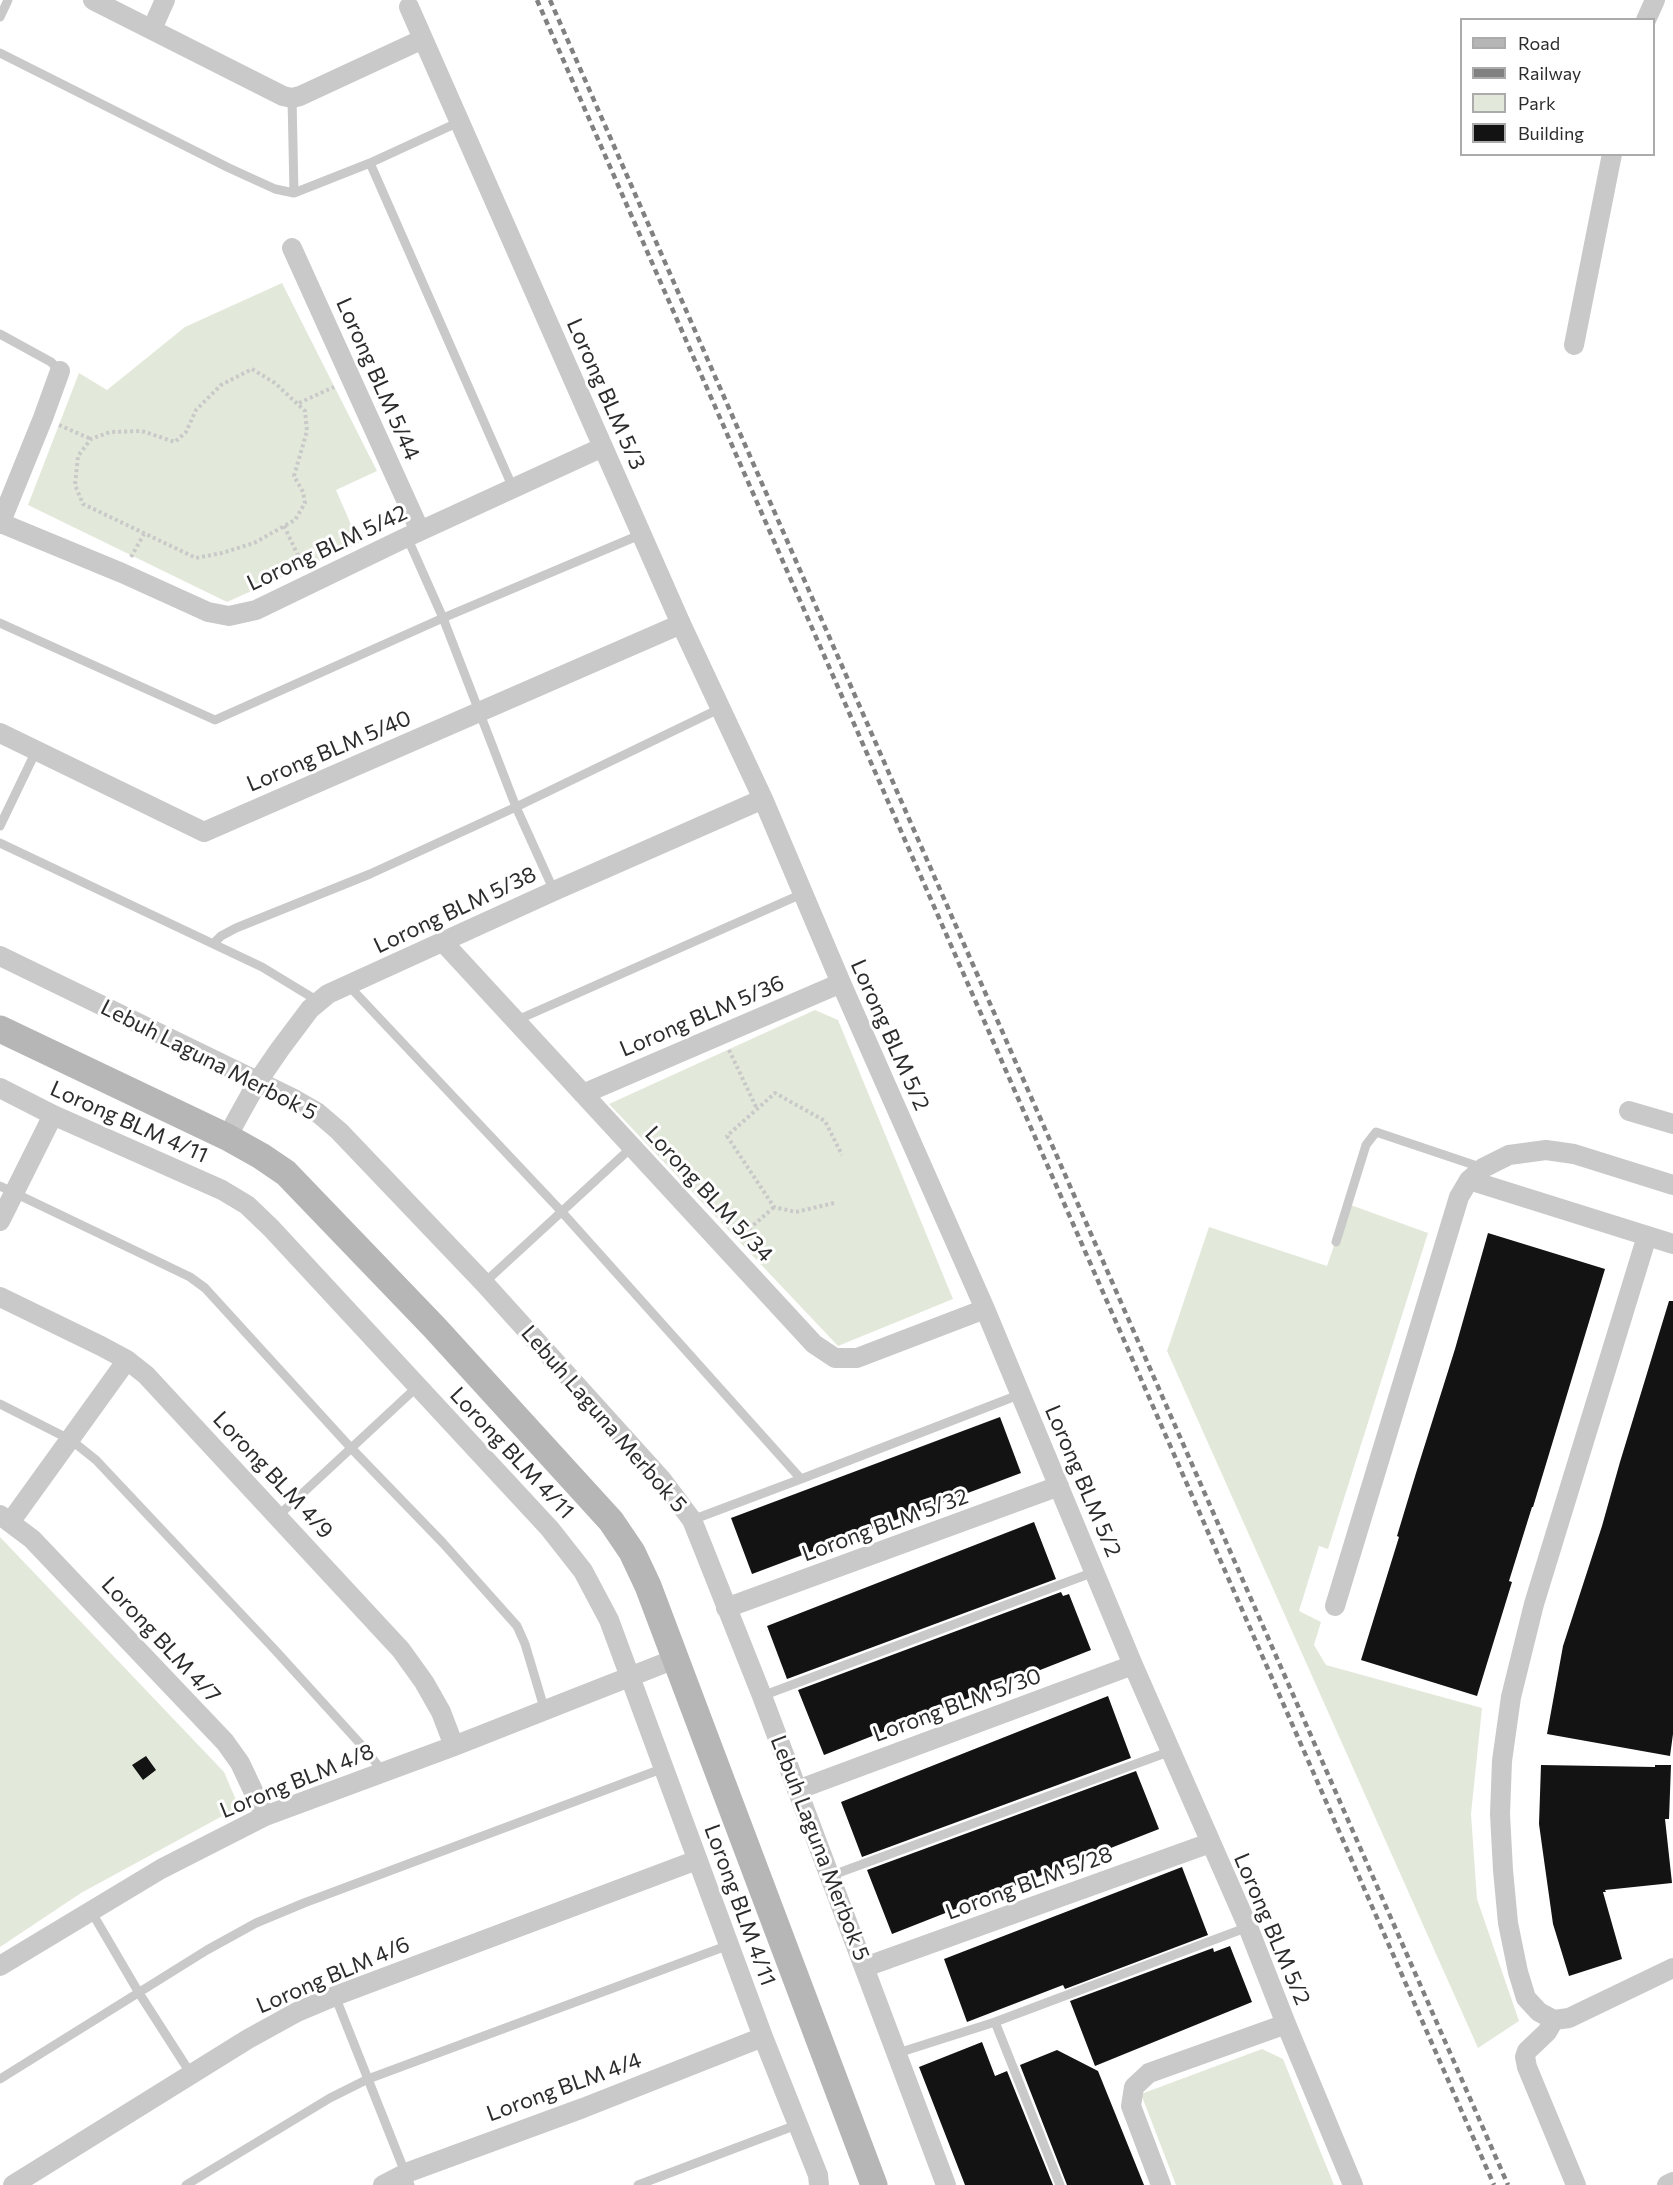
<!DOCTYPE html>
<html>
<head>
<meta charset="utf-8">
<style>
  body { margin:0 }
  #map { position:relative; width:1673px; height:2185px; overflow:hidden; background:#fff; font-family:Commissioner,sans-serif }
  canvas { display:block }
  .legend { position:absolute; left:1460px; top:18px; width:195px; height:138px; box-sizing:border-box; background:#fff; border:2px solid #ababab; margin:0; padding:8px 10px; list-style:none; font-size:18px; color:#2c2c2c }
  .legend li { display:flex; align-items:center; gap:12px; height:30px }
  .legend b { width:30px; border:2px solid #ababab }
</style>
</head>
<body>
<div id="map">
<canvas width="1673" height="2185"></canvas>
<ul class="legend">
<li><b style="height:8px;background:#b6b6b6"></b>Road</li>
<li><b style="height:8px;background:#818181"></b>Railway</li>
<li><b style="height:16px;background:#e3e9da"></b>Park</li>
<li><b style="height:16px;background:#131313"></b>Building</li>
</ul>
</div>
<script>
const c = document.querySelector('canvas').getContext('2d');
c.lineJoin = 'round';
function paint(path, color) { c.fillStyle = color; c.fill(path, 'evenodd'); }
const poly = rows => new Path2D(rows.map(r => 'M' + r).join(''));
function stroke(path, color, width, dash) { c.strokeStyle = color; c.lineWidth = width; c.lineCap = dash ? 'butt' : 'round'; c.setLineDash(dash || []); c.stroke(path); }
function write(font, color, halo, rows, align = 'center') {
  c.font = font + ' Commissioner,sans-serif'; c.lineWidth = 6; c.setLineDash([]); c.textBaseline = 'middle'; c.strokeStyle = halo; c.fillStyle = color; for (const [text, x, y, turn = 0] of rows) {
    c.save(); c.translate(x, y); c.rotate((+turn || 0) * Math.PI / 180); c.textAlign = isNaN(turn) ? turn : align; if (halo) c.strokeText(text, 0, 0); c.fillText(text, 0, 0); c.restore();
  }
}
const green = poly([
  [282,283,377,471,336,490,359,543,227,602,28,505,79,373,107,390,185,327],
  [815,1010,838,1020,953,1299,838,1346,609,1104],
  [1348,1204,1428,1233,1328,1549,1319,1546,1299,1611,1321,1622,1314,1645,1326,1665,1482,1708,1471,1814,1477,1899,1519,2021,1478,2048,1167,1351,1209,1227,1327,1266],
  [0,1537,224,1772,239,1807,81,1893,0,1947],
  [1262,2049,1283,2059,1334,2185,1176,2185,1141,2094]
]);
const building = poly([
  [1488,1233,1605,1269,1533,1507,1532,1507,1509,1581,1512,1582,1477,1696,1361,1660,1399,1537,1397,1536,1416,1473,1455,1349],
  [1669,1301,1673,1301,1673,1734,1670,1756,1547,1734,1563,1646,1602,1526,1620,1462],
  [1000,1417,1021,1473,752,1574,731,1518],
  [1034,1522,1056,1579,787,1679,767,1626],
  [1061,1592,1063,1596,1069,1594,1091,1650,824,1755,798,1690],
  [1108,1696,1131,1758,862,1857,841,1802],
  [146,1756,156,1770,143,1780,132,1765],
  [1541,1765,1655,1767,1655,1765,1671,1765,1669,1819,1665,1819,1672,1883,1605,1890,1606,1892,1603,1892,1622,1959,1569,1976,1553,1924,1544,1860,1539,1824],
  [1136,1771,1159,1829,892,1934,867,1870],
  [1182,1867,1208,1935,1065,1989,1063,1985,967,2022,944,1959],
  [1230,1946,1252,2002,1095,2066,1070,2001,1213,1948,1214,1952],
  [982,2042,995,2076,1007,2071,1053,2185,965,2185,919,2067],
  [1057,2050,1098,2071,1144,2185,1067,2185,1020,2065]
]);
const path = poly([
  [252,369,275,383,305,411,307,431,294,476,303,492,305,503,295,520,254,543,222,553,196,558,83,504,75,485,78,456,91,439,110,432,142,431,175,442,186,432,196,410,221,385,252,369],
  [299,403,334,387],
  [59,425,91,439],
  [284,526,303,566],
  [131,557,144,534],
  [729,1050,757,1109],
  [834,1203,796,1212,774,1207,727,1136,775,1093,825,1121,842,1155],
  [740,1237,774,1207]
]);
const lane = poly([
  [0,17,8,0],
  [0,53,229,168,275,189,294,193,370,163,459,122],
  [292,98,294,193],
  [370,163,513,488],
  [0,334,51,362,60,371],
  [407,537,443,618,516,807,554,891],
  [0,623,215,720,443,618,642,534],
  [0,826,36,751],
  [0,843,262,967,318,1001],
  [214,943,221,936,236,928,370,874,516,807,721,708],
  [348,985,561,1211,801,1479,1021,1394],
  [515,1021,804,893],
  [0,1186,163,1264,190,1277,205,1288,351,1448,442,1542,517,1626,525,1644,545,1711],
  [1336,1242,1366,1145,1376,1132,1483,1168],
  [484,1283,632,1147],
  [0,1404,71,1440,96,1460,275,1650,365,1749,383,1772],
  [278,1516,417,1387],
  [692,1520,801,1479],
  [762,1696,1094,1572],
  [830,1876,1171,1751],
  [91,1911,139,1993,191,2074],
  [335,1996,410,2185],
  [898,2053,995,2022],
  [0,2079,207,1950,256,1923,304,1903,664,1768],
  [186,2185,330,2098,368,2079,729,1945],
  [638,2185,799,2124],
  [1060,2185,995,2022,1248,1927]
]);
const street = poly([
  [93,0,283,96,292,98,300,96,423,39],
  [409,7,681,624,763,799,841,983,985,1309,1133,1665,1248,1927,1286,2024,1353,2185],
  [1646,20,1655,0],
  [152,29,165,0],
  [292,248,420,531],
  [1574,345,1612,154],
  [1,523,122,573,208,612,229,616,256,610,407,537,603,447],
  [0,524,43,418,60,371],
  [0,733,204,832,681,624],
  [443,942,814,1344,835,1358,857,1358,985,1309],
  [0,956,292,1098,318,1113,339,1131,484,1283,662,1480,692,1520,706,1555,762,1696,946,2185],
  [0,1088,53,1115,222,1190,247,1205,271,1228,550,1529,583,1571,609,1620,763,2037,818,2175,819,2185],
  [583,1094,841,983],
  [1629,1111,1673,1124],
  [227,1137,258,1081,280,1049,310,1009,328,994,554,891,763,799],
  [1469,1180,1673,1244],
  [0,1221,53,1115],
  [1647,1236,1534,1604,1511,1697,1502,1761,1500,1814,1503,1870,1508,1923,1518,1972,1526,1998,1539,2012,1554,2020,1569,2018,1673,1968],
  [0,1297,101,1346,127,1360,146,1375,401,1650,424,1682,441,1712,454,1746],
  [0,1515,32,1539,225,1742,240,1763,265,1816],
  [11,1521,127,1360],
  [1335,1606,1459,1197,1469,1180,1483,1168,1509,1155,1546,1150,1574,1154,1673,1185],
  [726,1608,1059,1486],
  [797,1790,1133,1665],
  [0,1966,161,1869,265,1816,454,1746,675,1659],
  [865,1967,1210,1843],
  [1554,2020,1547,2032,1527,2051,1525,2057,1527,2067,1576,2185],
  [13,2185,248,2039,297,2012,335,1996,697,1860],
  [383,2185,406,2173,436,2162,583,2108,763,2037],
  [1161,2185,1131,2106,1134,2087,1149,2073,1286,2024],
  [1667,2185,1673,2182]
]);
const secondary = poly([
  [0,1029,227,1137,261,1156,286,1173,435,1328,611,1521,632,1552,648,1586,874,2185]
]);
const rail = poly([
  [537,0,1494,2185],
  [550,0,1508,2185]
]);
const streetNames = [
  ["Lorong BLM 5/44",378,379,66],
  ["Lorong BLM 5/3",606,394,66],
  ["Lorong BLM 5/42",327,548,-25],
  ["Lorong BLM 5/40",329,751,-23],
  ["Lorong BLM 5/38",455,910,-25],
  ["Lorong BLM 5/36",702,1016,-23],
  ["Lorong BLM 5/2",890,1035,66],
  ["Lebuh Laguna Merbok 5",209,1060,27],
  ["Lorong BLM 4/11",129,1122,24],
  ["Lorong BLM 5/34",709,1194,47],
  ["Lebuh Laguna Merbok 5",604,1419,49],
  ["Lorong BLM 4/11",512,1453,47],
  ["Lorong BLM 4/9",273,1475,47],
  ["Lorong BLM 5/2",1083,1481,67],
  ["Lorong BLM 5/32",885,1525,-20],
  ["Lorong BLM 4/7",161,1640,47],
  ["Lorong BLM 5/30",957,1705,-20],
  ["Lorong BLM 4/8",297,1781,-22],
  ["Lebuh Laguna Merbok 5",820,1848,69],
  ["Lorong BLM 5/28",1029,1883,-20],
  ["Lorong BLM 4/11",740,1905,70],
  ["Lorong BLM 5/2",1272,1929,67],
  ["Lorong BLM 4/6",333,1975,-23],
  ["Lorong BLM 4/4",564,2087,-20]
];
paint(green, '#e3e9da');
paint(building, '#131313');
stroke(path, '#c9c9c9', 4, [3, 3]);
stroke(lane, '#c9c9c9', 9);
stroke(street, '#c9c9c9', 20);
stroke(secondary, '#b6b6b6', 27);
stroke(rail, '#818181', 4.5, [6, 4.5]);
write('22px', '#2c2c2c', '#fff', streetNames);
</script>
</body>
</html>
